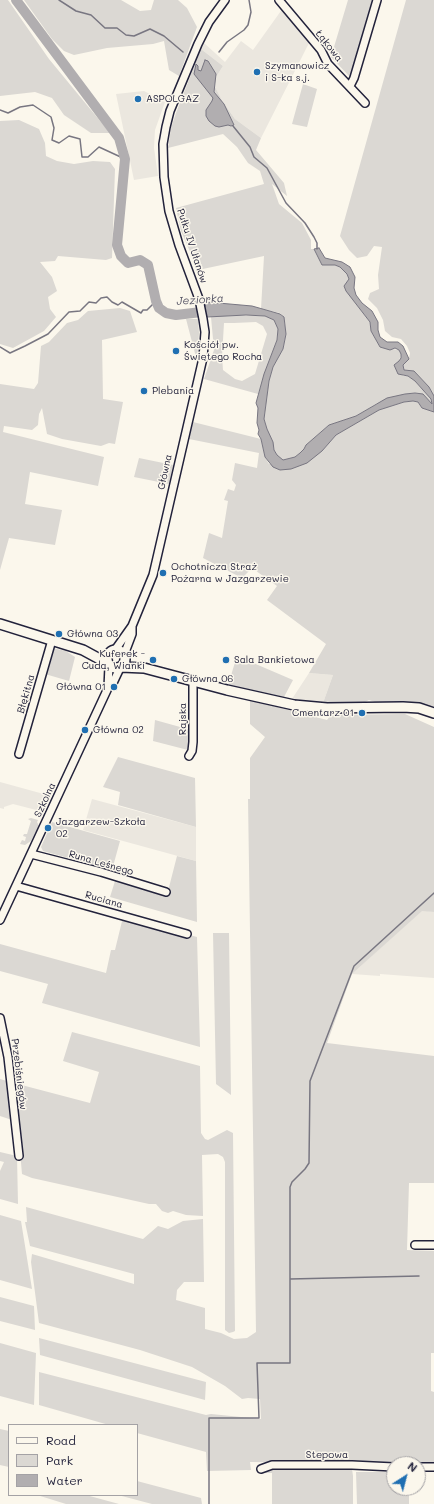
<!DOCTYPE html>
<html>
<head>
<meta charset="utf-8">
<style>
  body { margin:0 }
  #map { position:relative; width:434px; height:1504px; overflow:hidden; background:#fbf7ec; font-family:Mali,sans-serif }
  canvas { display:block }
  .legend { position:absolute; left:8px; top:1424px; width:130px; height:72px; box-sizing:border-box; background:#fbf7ec; border:1px solid #a4a2a5; margin:0; padding:5px 7px; list-style:none; font-size:12px; color:#22223b }
  .legend li { display:flex; align-items:center; gap:8px; height:20px }
  .legend b { width:20px; border:1px solid #a4a2a5 }
  .north { position:absolute; left:386px; top:1456px; width:40px; height:40px; box-sizing:border-box; background:#fbf7ec; border:1px solid #a4a2a5; border-radius:50%; rotate:36deg; font-size:11px; font-weight:700; line-height:16px; text-align:center; color:#22223b }
  .north::after { content:''; display:block; margin:auto; width:14px; height:18px; background:#1f6fb2; clip-path:polygon(50% 0,100% 100%,50% 72%,0 100%) }
</style>
</head>
<body>
<div id="map">
<canvas width="434" height="1504"></canvas>
<ul class="legend">
<li><b style="height:5px;background:#fbf7ec"></b>Road</li>
<li><b style="height:11px;background:#dbd8d3"></b>Park</li>
<li><b style="height:11px;background:#b1aeb0"></b>Water</li>
</ul>
<div class="north">N</div>
</div>
<script>
const c = document.querySelector('canvas').getContext('2d');
c.lineJoin = 'round';
function paint(path, color) { c.fillStyle = color; c.fill(path, 'evenodd'); }
const poly = rows => new Path2D(rows.map(r => 'M' + r).join(''));
function stroke(path, color, width, dash) { c.strokeStyle = color; c.lineWidth = width; c.lineCap = dash ? 'butt' : 'round'; c.setLineDash(dash || []); c.stroke(path); }
function write(font, color, halo, rows, align = 'center') {
  c.font = font + ' Mali,sans-serif'; c.lineWidth = 3; c.setLineDash([]); c.textBaseline = 'middle'; c.strokeStyle = halo; c.fillStyle = color; for (const [text, x, y, turn = 0] of rows) {
    c.save(); c.translate(x, y); c.rotate((+turn || 0) * Math.PI / 180); c.textAlign = isNaN(turn) ? turn : align; if (halo) c.strokeText(text, 0, 0); c.fillText(text, 0, 0); c.restore();
  }
}
const built = poly([
  [283,8,310,41,261,138,235,119,223,102,214,85,216,77,223,66,201,49,204,43,225,62,241,41,253,50],
  [144,91,165,102,155,130,154,148,158,176,134,180,116,94],
  [309,673,333,675,323,703,292,699],
  [0,782,51,796,44,812,13,804,4,807,4,809,0,808],
  [92,799,196,827,196,861,83,830],
  [422,910,434,912,434,978,380,974,380,976,352,974]
]);
const green = poly([
  [0,0,8,0,49,59,110,133,91,133,64,115,52,98,35,92,0,96],
  [24,0,121,0,140,11,151,10,154,0,178,0,187,8,197,27,179,76,169,70,164,41,153,44,107,48,74,55,64,51,52,39],
  [348,0,374,0,350,77,331,57],
  [406,0,434,0,434,396,429,387,414,371,404,370,403,365,409,359,410,353,407,346,401,339,392,337,385,331,383,320,377,308,368,299,370,293,379,289,378,275,382,247,374,246,367,256,357,258,349,250,340,236],
  [201,49,223,66,216,77,214,85,223,102,235,119,261,138,256,150,284,183,287,196,272,184,279,204,302,223,311,240,311,249,314,249,322,264,335,265,340,267,347,274,349,279,348,282,354,301,370,322,371,331,380,347,399,350,401,354,399,361,403,376,408,376,415,381,431,399,432,405,423,394,415,393,405,394,376,404,356,416,329,425,306,445,304,449,300,453,295,457,283,460,277,455,274,450,272,442,267,429,264,419,266,400,269,381,273,367,283,349,286,334,284,317,280,313,261,309,264,256,198,270,181,231,176,208,264,184,260,171,248,163,237,147,223,134,168,148,171,128,176,113],
  [303,84,317,89,307,127,292,124],
  [19,120,39,129,45,143,46,156,57,161,74,164,93,161,110,162,115,169,112,258,106,260,58,256,55,261,40,262,52,277,57,291,48,297,50,309,56,317,44,331,13,348,0,344,0,121],
  [120,308,130,311,137,332,102,340,103,399,123,402,115,444,109,443,101,446,62,439,47,434,42,408,39,414,38,425,32,430,4,426,3,432,104,457,98,486,30,472,25,504,62,510,55,545,9,538,0,570,0,384,34,389,38,383,41,346,49,342,67,323,78,320,88,311],
  [224,315,265,316,274,320,278,329,277,340,258,394,204,379,214,350,211,317],
  [256,322,263,326,267,334,255,374,242,381,235,379,223,370,222,357,224,323,234,323],
  [186,319,198,319,199,333,197,361],
  [413,401,418,402,422,408,434,412,434,707,416,703,375,702,369,700,365,702,323,703,333,675,309,673,326,644,267,600,277,586,252,568,242,578,203,558,209,533,222,538,228,501,224,500,228,489,234,491,236,485,232,480,235,463,257,468,259,453,189,439,193,422,261,439,265,457,269,464,322,451,336,435,379,410,404,402],
  [139,458,173,465,169,484,134,477],
  [53,648,66,651,75,657,69,681,45,674],
  [237,656,293,680,284,697,228,685],
  [250,700,327,720,331,715,405,714,434,727,434,912,422,911,352,974,327,1043,434,1056,434,1183,409,1183,407,1250,434,1251,434,1353,431,1353,431,1391,434,1392,434,1462,342,1463,250,1462,251,1470,207,1471,206,1452,137,1433,137,1425,109,1425,39,1405,39,1372,206,1415,211,1414,261,1419,260,1399,248,1398,242,1399,225,1386,192,1367,140,1350,39,1323,31,1262,32,1254,134,1284,134,1274,30,1246,25,1222,27,1222,26,1207,143,1239,158,1226,168,1229,183,1221,203,1219,204,1282,184,1282,177,1290,176,1300,205,1308,205,1329,221,1333,234,1339,247,1338,256,1332,248,799,250,799,250,758,265,737,250,724],
  [155,720,191,730,191,748,188,750,153,741],
  [118,757,195,778,196,827,118,805,120,792,103,787],
  [31,818,38,820,37,822,39,826,31,841,25,845,20,844,22,840,25,841,26,837,23,836,24,834,27,834,31,821,28,819],
  [52,822,120,841,112,870,43,851,41,847],
  [177,856,196,861,197,922,110,897,115,881,167,895],
  [123,917,197,937,200,1047,42,1003,48,984,0,971,0,944,106,973,111,950,115,950],
  [213,933,229,933,231,1095,216,1084],
  [72,1032,200,1066,201,1133,205,1139,208,1140,227,1130,233,1133,235,1331,233,1332,229,1333,225,1330,225,1162,223,1157,218,1154,202,1155,203,1216,186,1215,173,1211,168,1213,162,1211,156,1204,149,1204,32,1178,22,1174,14,1083,90,1103,99,1072,63,1061],
  [0,1079,7,1081,12,1120,0,1116],
  [0,1152,17,1156,18,1204,0,1199,0,1171,4,1162,0,1161],
  [0,1215,21,1221,32,1289,0,1280],
  [0,1297,34,1306,35,1330,0,1321],
  [39,1338,206,1382,205,1400,40,1355],
  [0,1343,36,1353,34,1405,0,1396],
  [0,1429,9,1431,9,1467,0,1465],
  [269,1467,350,1467,352,1469,353,1476,353,1504,272,1504,272,1473,265,1473],
  [356,1472,394,1472,394,1488,409,1488,409,1504,357,1504],
  [137,1481,201,1498,202,1504,152,1504,118,1495,137,1495],
  [37,1495,86,1495,119,1504,66,1504]
]);
const water = poly([
  [205,60,208,61,216,74,214,92,224,104,234,125,231,126,228,125,219,127,215,126,209,121,206,116,206,110,212,101,213,98,194,74,196,64,198,66,198,70,201,71,205,60],
  [319,248,325,258,342,262,350,267,355,277,354,288,356,295,362,303,372,311,378,322,378,330,380,337,387,342,398,342,403,346,409,359,403,365,404,370,414,371,429,387,434,396,434,412,422,408,418,402,413,401,404,402,379,410,336,435,322,451,307,463,291,469,280,470,273,467,265,457,261,439,258,434,259,430,257,423,258,408,256,403,264,374,277,340,278,329,274,320,265,316,246,315,207,317,205,306,207,302,252,306,280,314,284,317,286,334,283,349,273,367,269,381,264,419,267,429,273,442,274,450,277,455,283,460,295,457,300,453,304,449,306,445,329,425,356,416,387,398,405,394,415,393,423,394,432,404,431,399,415,381,408,376,398,374,394,365,399,361,401,358,401,354,399,350,395,348,390,350,380,347,371,331,370,322,346,291,344,286,349,279,347,274,340,267,335,265,322,265,314,249,319,248]
]);
const stream = poly([
  [59,0,76,11,91,15,105,28,117,28,126,35,134,36,150,29,164,36,183,52],
  [219,52,227,42,244,30,248,25,251,12,249,0],
  [0,110,8,113,20,107,33,105,51,117,54,128,52,140,59,143,69,136,80,139,82,157,88,157,99,147,125,159],
  [233,126,250,147,254,157,267,168,286,203,305,223,314,237,317,243,317,249],
  [0,347,10,353,25,346,48,334,69,312,80,311,89,302,96,303,101,298,107,297,112,302,118,305,122,302,141,313,143,310,147,310,156,301],
  [290,1279,419,1276],
  [209,1504,209,1418,259,1418,257,1363,290,1363,290,1187,292,1182,305,1169,309,1163,310,1081,354,966,434,893]
]);
const river = poly([
  [16,0,119,138,125,159,117,245,121,256,128,263,140,260,148,265,156,301,159,308,166,313,176,315,210,311]
]);
const minor = poly([
  [279,0,321,50,328,64,365,103],
  [350,86,354,78,377,0],
  [115,650,132,626,153,575,203,358,205,332,203,319,199,299,179,245,169,211,164,177,163,144,166,127,170,111,198,44,209,22,225,0],
  [124,655,132,634,132,627],
  [108,688,109,666],
  [19,754,52,640],
  [189,756,192,751,193,742,193,681],
  [31,854,101,872,166,892],
  [16,886,187,934],
  [0,920,108,688,112,685,120,668],
  [0,1018,8,1057,19,1156],
  [415,1245,434,1245],
  [418,1467,434,1467],
  [261,1469,272,1465,352,1465,394,1467]
]);
const major = poly([
  [0,624,83,650,107,663],
  '107 659a9 9 0 1 1 18 0a9 9 0 1 1-18 0Z',
  [121,667,144,668,227,690,294,705,327,708,403,707,419,708,434,713]
]);
const markers = [
  [257,72,4,"#1f6fb2"],
  [138,99,4,"#1f6fb2"],
  [176,351,4,"#1f6fb2"],
  [144,391,4,"#1f6fb2"],
  [163,573,4,"#1f6fb2"],
  [59,634,4,"#1f6fb2"],
  [153,660,4,"#1f6fb2"],
  [226,660,4,"#1f6fb2"],
  [174,679,4,"#1f6fb2"],
  [114,687,4,"#1f6fb2"],
  [362,713,4,"#1f6fb2"],
  [85,730,4,"#1f6fb2"],
  [48,828,4,"#1f6fb2"]
];
const streetNames = [
  ["Łąkowa",329,46,52],
  ["Pułku IV Ułanów",192,246,72],
  ["Główna",165,472,-78],
  ["Błękitna",26,694,-74],
  ["Rajska",183,719,-90],
  ["Szkolna",45,800,-65],
  ["Runa Leśnego",101,863,16],
  ["Ruciana",104,900,16],
  ["Przebiśniegów",19,1074,83],
  ["Stepowa",327,1455]
];
const poiNames = [
  ["Szymanowicz",265,66],
  ["i S-ka s.j.",265,78],
  ["ASPOLGAZ",146,99],
  ["Kościół pw.",184,345],
  ["Świętego Rocha",184,357],
  ["Plebania",152,391],
  ["Ochotnicza Straż",171,567],
  ["Pożarna w Jazgarzewie",171,579],
  ["Główna 03",67,634],
  ["Kuferek -",145,654,"right"],
  ["Cuda, Wianki",145,666,"right"],
  ["Sala Bankietowa",234,660],
  ["Główna 06",182,679],
  ["Główna 01",106,687,"right"],
  ["Cmentarz 01",354,713,"right"],
  ["Główna 02",93,730],
  ["Jazgarzew-Szkoła",56,822],
  ["02",56,834]
];
const waterNames = [
  ["Jeziorka",200,300,-4]
];
paint(built, '#ebe7df');
paint(green, '#dbd8d3');
paint(water, '#b1aeb0');
stroke(water, '#787681', 1);
stroke(stream, '#787681', 1.5);
stroke(river, '#b1aeb0', 10);
stroke(minor, '#22223b', 10);
stroke(major, '#22223b', 12);
stroke(minor, '#fbf7ec', 7);
stroke(major, '#fbf7ec', 9);
for (const [x, y, r, color] of markers) { const dot = new Path2D(); dot.arc(x, y, r, 0, 2 * Math.PI); c.fillStyle = color; c.fill(dot); stroke(dot, '#fbf7ec', 1.5); }
write('10px', '#22223b', '#fbf7ec', streetNames);
write('10px', '#22223b', '#fbf7ec', poiNames, 'left');
write('italic 11px', '#545364', '#fbf7ec', waterNames);
</script>
</body>
</html>
